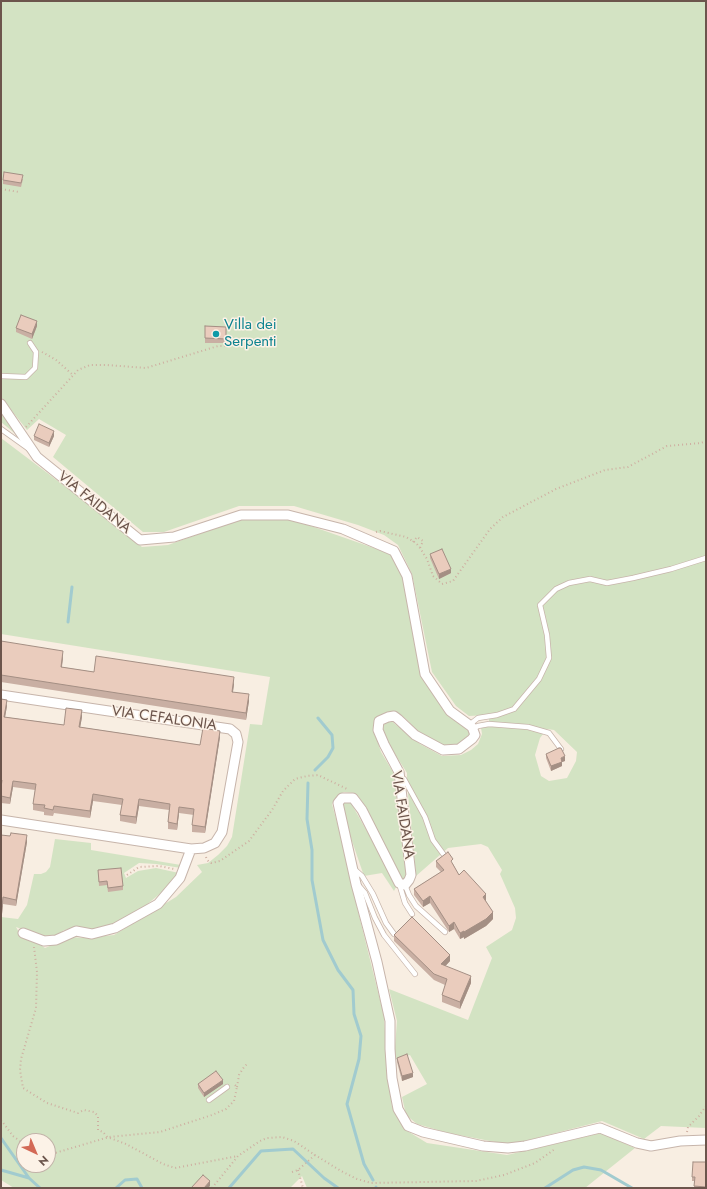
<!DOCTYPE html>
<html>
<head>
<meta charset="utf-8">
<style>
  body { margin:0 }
  #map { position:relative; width:707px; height:1189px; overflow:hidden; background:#f8eee2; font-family:Jost,sans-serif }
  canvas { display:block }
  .frame { position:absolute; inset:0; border:2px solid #6c554c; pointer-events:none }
  .north { position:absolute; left:16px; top:1133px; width:40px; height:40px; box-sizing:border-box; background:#fcf2e7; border:1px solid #c2b3a9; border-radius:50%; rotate:136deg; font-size:11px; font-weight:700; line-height:16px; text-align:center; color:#6c554c }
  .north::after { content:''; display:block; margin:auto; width:14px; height:18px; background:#d36956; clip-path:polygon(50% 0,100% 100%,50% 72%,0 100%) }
</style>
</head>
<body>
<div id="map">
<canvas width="707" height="1189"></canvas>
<div class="frame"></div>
<div class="north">N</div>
</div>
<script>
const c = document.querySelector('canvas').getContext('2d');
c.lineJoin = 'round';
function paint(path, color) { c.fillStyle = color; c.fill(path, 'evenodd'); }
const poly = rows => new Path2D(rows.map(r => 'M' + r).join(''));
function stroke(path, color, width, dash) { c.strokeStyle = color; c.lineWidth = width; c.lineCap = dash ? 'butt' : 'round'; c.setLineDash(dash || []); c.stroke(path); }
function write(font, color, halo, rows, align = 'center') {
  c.font = font + ' Jost,sans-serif'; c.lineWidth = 3; c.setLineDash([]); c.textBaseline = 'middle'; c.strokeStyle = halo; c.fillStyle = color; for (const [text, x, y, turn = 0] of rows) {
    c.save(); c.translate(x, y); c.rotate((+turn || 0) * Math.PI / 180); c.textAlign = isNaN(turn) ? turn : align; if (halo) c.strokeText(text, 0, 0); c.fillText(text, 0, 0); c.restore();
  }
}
const green = poly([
  [1,1,706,1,706,1128,661,1126,644,1139,602,1121,525,1141,506,1144,448,1133,417,1124,406,1115,402,1097,427,1084,410,1055,394,1060,397,1021,389,989,468,1020,492,958,486,947,512,930,516,918,515,908,500,874,502,870,488,847,481,844,448,848,416,876,407,784,407,773,386,740,381,727,390,720,420,744,442,756,461,755,471,750,478,744,482,734,481,728,489,726,489,715,469,716,456,706,432,672,412,574,398,545,384,535,358,525,294,506,239,506,164,532,143,532,53,457,66,435,39,419,27,430,1,397],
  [547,729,554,730,577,752,576,761,567,778,549,781,541,776,535,755,540,738],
  [1,414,4,416,18,436,1,422],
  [1,438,87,503,142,547,168,545,238,520,288,518,391,554,403,576,422,676,470,730,470,736,457,746,444,747,419,732,406,719,396,712,384,713,377,720,374,731,381,752,393,772,407,875,406,879,403,880,400,877,366,807,358,796,355,793,344,792,338,795,332,804,346,856,349,875,384,1016,387,1062,392,1107,404,1129,427,1143,507,1155,601,1133,635,1148,585,1188,307,1188,302,1176,290,1188,14,1188,1,1180,1,917,18,919,27,905,34,874,41,874,46,872,50,867,55,839,91,843,91,850,181,865,181,868,156,864,139,863,124,873,126,878,138,871,156,868,179,873,167,888,145,906,129,917,104,928,87,930,79,928,64,930,54,938,45,938,16,927,21,936,33,940,45,948,71,937,84,938,114,935,176,897,202,872,197,865,208,863,218,855,227,846,232,837,250,724,262,725,270,677,1,634],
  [24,1141,48,1141,48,1165,24,1165],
  [345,802,351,803,397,885,394,891,382,873,364,876,341,809]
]);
const stream = poly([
  [68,622,72,587],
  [315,770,328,757,333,748,332,735,318,718],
  [308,783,307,819,312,850,312,880,323,940,338,970,353,990,354,1014,361,1036,359,1059,347,1104,364,1164,373,1180],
  [1,1138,29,1178],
  [1,1170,29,1178,40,1188],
  [376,1187,376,1188],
  [116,1188,125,1180,137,1179,142,1188],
  [229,1188,261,1151,293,1149,324,1178,338,1188],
  [545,1188,573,1170,584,1167,601,1170,632,1188]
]);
const path = poly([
  [1,189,19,192],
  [42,352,56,360,73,375],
  [26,427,78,370,90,365,107,365,146,368,218,346,229,346,232,342,232,337,226,337],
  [376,532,380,531,406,537,416,543,420,548,427,559,433,576,442,584,453,581,490,529,503,517,556,489,605,470,628,467,667,446,701,443,706,441],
  [413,542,417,537,423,541,420,548],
  [206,857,207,860,211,863,220,861,249,841,272,810,283,791,295,779,307,776,318,775,347,789],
  [127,875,139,867,159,866,174,869],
  [34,947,37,972,36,1008,21,1059,20,1070,23,1088,47,1103,78,1113,84,1110,94,1112,98,1116,98,1130,103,1132,108,1138],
  [237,1087,239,1075,244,1067,247,1064],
  [1,1120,13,1136,24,1144],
  [687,1132,688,1127,699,1116,706,1106],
  [110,1138,126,1144,163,1164,175,1168,238,1156],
  [48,1152,55,1153,109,1137,160,1132,212,1115,226,1109,234,1101,237,1087,234,1084],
  [298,1170,303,1188],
  [292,1172,298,1170,315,1155],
  [212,1188,238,1156,260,1141,267,1138,282,1137,294,1141,315,1155,341,1171,357,1179,371,1183,476,1181,504,1175,535,1163,555,1149]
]);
const service = poly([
  [1,376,26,377,35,368,36,352,30,343],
  [1,429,29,449],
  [469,725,478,718,497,715,514,709,539,679,549,658,547,635,540,605,556,589,569,583,590,579,607,583,633,578,671,569,706,558],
  [473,729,478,726,489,724,528,727,549,733,561,749],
  [401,777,404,779,425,817,433,840,444,855],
  [354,869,362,876,373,894,386,923,394,934],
  [399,883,405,903,412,914],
  [405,885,409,895,416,906,445,932],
  [359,886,365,893,375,918,384,935,415,974],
  [209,1100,227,1087]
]);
const minor = poly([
  [1,404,37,457,140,540,174,537,241,515,288,515,343,529,394,551,407,576,425,674,450,711,472,727,475,735,472,739,459,749,443,750,415,735,398,719,394,716,388,717,379,721,378,730,384,744,399,772,411,875,409,880,405,885,399,883,362,810,353,798,342,798,338,803,356,884,377,962,390,1021,390,1049,392,1078,398,1109,408,1126,423,1132,483,1146,508,1148,525,1146,600,1128,637,1143,651,1146,680,1141,706,1140],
  [1,695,230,729,236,734,238,742,222,832,215,843,204,848,191,849,1,820],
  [23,933,44,941,56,940,76,931,92,934,115,928,158,904,180,878,191,849]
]);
const wall = poly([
  [23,179,21,187,3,184,3,180],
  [37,326,32,339,16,332,16,328],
  [205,326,226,327,226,343,205,343],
  [34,436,54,436,49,447,34,440],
  [430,554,451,573,439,579,430,558],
  [1,641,63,657,62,667,94,672,234,684,233,692,249,701,246,720,1,682],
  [1,699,7,706,5,717,64,725,82,717,80,727,200,745,220,737,205,833,192,832,192,825,194,815,179,813,177,830,168,829,168,822,169,810,139,806,136,824,120,821,120,815,122,805,93,801,90,818,54,813,53,816,44,815,44,812,33,810,33,804,35,790,13,787,10,804,1,803],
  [546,754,565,761,562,762,562,766,551,771,546,758],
  [1,835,27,842,16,906,3,904,2,914,1,913],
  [436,861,453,864,459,875,486,901,493,919,486,926,464,939,464,937,460,939,454,929,449,932,430,903,423,907,414,895,414,889,441,872,436,867],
  [98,870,123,886,123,890,108,892,107,885,99,886],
  [394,935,450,961,445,966,471,983,460,1009,442,1002,442,995,445,985,434,980,394,941],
  [397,1058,413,1077,402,1081,397,1062],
  [198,1084,223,1084,204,1097,198,1088],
  [706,1162,706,1188,694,1188,694,1181,692,1181,692,1177]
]);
const shadedWall = poly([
  [37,321,37,326,32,339,32,334],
  [54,431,54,436,49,447,49,443],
  [451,569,451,573,439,579,439,574],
  [63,651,63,657,61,673,61,667],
  [234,677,234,684,232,698,232,692],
  [249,694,249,701,246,720,246,713],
  [7,700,7,706,4,723,4,717],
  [82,710,82,717,79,734,79,727],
  [220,731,220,737,205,833,205,827],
  [565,756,565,761,562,762,562,766,551,771,551,766,561,758],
  [13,781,13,787,10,804,10,798],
  [93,794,93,801,90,818,90,811],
  [139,799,139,806,136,824,136,817],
  [179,807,179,813,177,830,177,824],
  [27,835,27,842,16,906,16,900],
  [486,894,486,901,483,904,483,897],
  [430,896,430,903,423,907,423,901],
  [3,897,3,904,2,914,2,907],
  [493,912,493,919,486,926,464,939,464,932],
  [454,922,454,929,449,932,449,926],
  [464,931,464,937,460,939,460,933],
  [450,955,450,961,441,971,441,964],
  [471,976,471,983,460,1009,460,1002],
  [413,1073,413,1077,402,1081,402,1076],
  [223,1080,223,1084,204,1097,204,1093],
  [210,1181,210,1186,208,1188,204,1188]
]);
const building = poly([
  [4,172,23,175,21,183,3,180,4,172],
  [21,315,37,321,32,334,16,328,21,315],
  [205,326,226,327,226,339,205,338,205,326],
  [39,424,54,431,49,443,34,436,39,424],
  [442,549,451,569,439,574,430,554,442,549],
  [1,641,63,651,61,667,94,672,96,656,234,677,232,692,249,694,246,713,1,675,1,641],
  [1,699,7,700,4,717,64,725,66,708,82,710,79,727,200,745,203,728,220,731,205,827,192,825,194,809,179,807,177,824,168,822,170,804,139,799,136,817,120,815,123,799,93,794,90,811,54,806,53,810,44,808,45,805,33,804,36,784,13,781,10,798,1,796,1,788,2,780,1,780,1,699],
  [559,748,561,748,565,756,561,758,562,762,551,766,546,754,559,748],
  [11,833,27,835,16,900,3,897,2,907,1,907,1,835,10,836,11,833],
  [448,852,453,859,451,861,459,875,464,870,486,894,483,897,493,912,486,919,464,932,464,931,460,933,454,922,449,926,430,896,423,901,414,889,444,870,436,861,448,852],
  [121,868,123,886,108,888,107,881,99,882,98,870,121,868],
  [412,917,450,955,441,964,471,976,460,1002,442,995,447,979,434,974,394,935,412,917],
  [407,1054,413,1073,402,1076,397,1058,407,1054],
  [216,1071,223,1080,204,1093,198,1084,216,1071],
  [693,1162,706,1162,706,1187,694,1186,695,1177,692,1177,693,1162],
  [203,1175,210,1181,204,1188,191,1188,203,1175]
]);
const markers = [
  [216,334,4,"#0f9aa8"]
];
const cultureNames = [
  ["Villa dei",224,325],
  ["Serpenti",224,342]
];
const streetNames = [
  ["VIA FAIDANA",94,503,39],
  ["VIA CEFALONIA",164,719,8],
  ["VIA FAIDANA",402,815,81]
];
paint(green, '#d3e3c3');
stroke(stream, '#a1cbcf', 3);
stroke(service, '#c7b5ab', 6);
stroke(minor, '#c7b5ab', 11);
stroke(path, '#ceafa1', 2, [1, 3]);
stroke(service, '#fff', 4.5);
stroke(minor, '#fff', 9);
paint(wall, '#c9afa3');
paint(shadedWall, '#a48f84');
paint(building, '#eaccbd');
stroke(building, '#a48f84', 1);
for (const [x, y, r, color] of markers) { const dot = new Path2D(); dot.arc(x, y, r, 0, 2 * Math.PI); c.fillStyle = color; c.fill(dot); stroke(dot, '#fcf2e7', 1.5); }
write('15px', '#0d838f', '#fcf2e7', cultureNames, 'left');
write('15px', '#6c554c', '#fcf2e7', streetNames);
</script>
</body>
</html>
